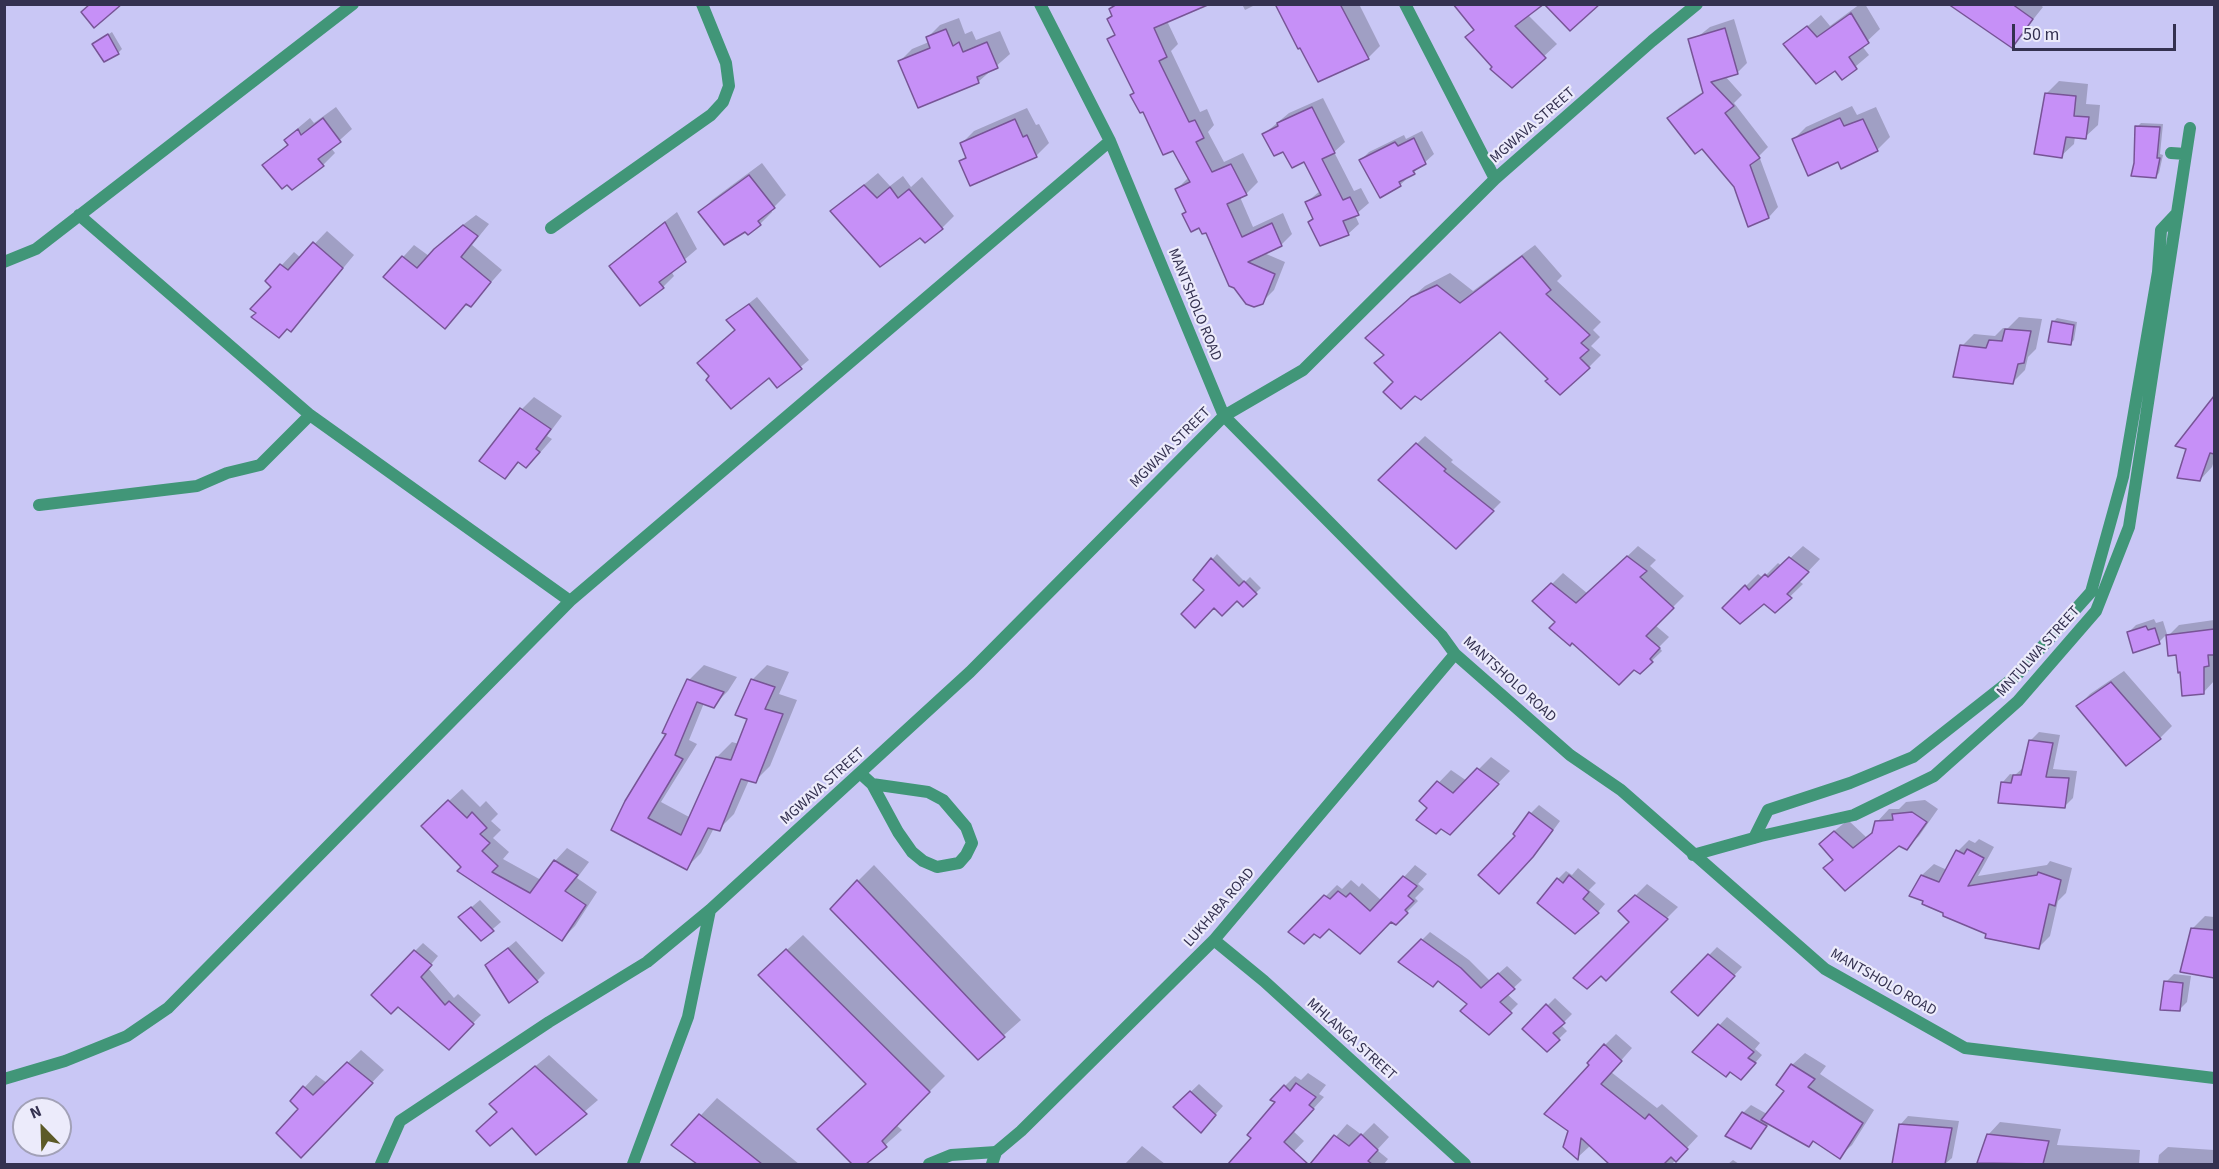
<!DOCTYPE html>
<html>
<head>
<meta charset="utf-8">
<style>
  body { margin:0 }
  #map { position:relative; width:2219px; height:1169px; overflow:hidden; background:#c9c7f5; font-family:"Source Sans 3",sans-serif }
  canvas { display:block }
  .frame { position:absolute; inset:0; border:6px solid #343150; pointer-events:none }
  .north { position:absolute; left:12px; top:1097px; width:60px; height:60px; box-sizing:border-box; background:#ecebfb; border:2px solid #a2a1b7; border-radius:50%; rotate:337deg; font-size:16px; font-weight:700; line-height:24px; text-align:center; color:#343150 }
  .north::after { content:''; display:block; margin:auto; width:21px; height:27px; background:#5c5a27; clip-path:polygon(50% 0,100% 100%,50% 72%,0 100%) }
  .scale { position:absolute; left:2012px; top:24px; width:164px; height:27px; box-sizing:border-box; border:3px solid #343150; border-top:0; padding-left:8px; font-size:18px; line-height:21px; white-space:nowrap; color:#343150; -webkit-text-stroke:4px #ecebfb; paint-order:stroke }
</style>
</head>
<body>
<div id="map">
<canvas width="2219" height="1169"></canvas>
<div class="frame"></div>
<div class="north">N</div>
<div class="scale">50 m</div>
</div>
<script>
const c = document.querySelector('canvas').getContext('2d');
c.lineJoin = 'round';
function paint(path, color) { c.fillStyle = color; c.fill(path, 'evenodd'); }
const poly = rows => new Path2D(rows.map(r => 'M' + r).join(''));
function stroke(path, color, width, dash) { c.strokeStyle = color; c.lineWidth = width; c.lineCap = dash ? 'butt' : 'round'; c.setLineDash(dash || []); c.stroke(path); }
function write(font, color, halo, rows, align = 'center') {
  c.font = font + ' "Source Sans 3",sans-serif'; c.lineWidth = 4.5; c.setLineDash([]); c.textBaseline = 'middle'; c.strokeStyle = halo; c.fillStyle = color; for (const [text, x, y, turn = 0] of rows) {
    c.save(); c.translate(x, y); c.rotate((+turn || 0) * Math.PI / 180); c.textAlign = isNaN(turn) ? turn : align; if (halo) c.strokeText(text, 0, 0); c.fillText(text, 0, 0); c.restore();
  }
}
const shadow = poly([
  [1115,4,1204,4,1167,21,1178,44,1171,51,1200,112,1207,109,1214,125,1208,132,1224,162,1243,153,1258,182,1246,194,1240,197,1253,227,1283,213,1292,234,1281,245,1264,253,1285,262,1274,290,1262,302,1207,231,1184,214,1187,211,1177,189,1189,177,1174,149,1135,92,1109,40,1116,33,1109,19,1113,15,1110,9],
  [1242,4,1257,4,1245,10],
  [1316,4,1359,4,1380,46,1368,58],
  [1860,4,1865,4,1880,29,1862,46,1869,55,1842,78,1835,69,1785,45,1821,15,1830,26],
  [2039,4,2043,7,2012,46,1970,5],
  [1528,15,1557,44,1512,86,1467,37,1475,29],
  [959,18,965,34,972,31,976,40,1000,31,1010,54,978,82,900,61,912,49,929,42,928,37,940,25],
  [1734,19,1747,63,1737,73,1725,76,1742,95,1734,103,1768,147,1759,156,1778,207,1769,217,1735,187,1703,147,1669,118,1679,108,1704,91,1690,43,1710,27],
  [112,32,122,49,118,53,94,44],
  [2059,81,2088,84,2086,104,2100,105,2098,125,2085,137,2075,136,2074,144,2061,156,2046,94],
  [1323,98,1345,142,1334,152,1354,191,1361,188,1369,203,1355,215,1359,224,1348,234,1309,222,1314,218,1307,202,1320,191,1305,160,1283,150,1264,134,1289,113],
  [1852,106,1857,115,1876,107,1890,137,1877,150,1842,167,1838,160,1793,140,1806,127],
  [336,107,352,129,331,148,335,153,323,165,264,165,288,144,286,140,298,128,310,118,314,123],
  [1027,108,1036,125,1039,124,1049,143,1036,156,961,161,967,155,962,143,974,131],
  [2141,123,2163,124,2160,154,2163,155,2159,173,2155,177,2136,163,2137,127],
  [1422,131,1434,154,1400,185,1361,160,1369,152,1404,135,1406,139],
  [762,163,786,195,771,210,772,212,760,224,700,213,712,200],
  [878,173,890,186,903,176,911,187,922,177,954,216,942,228,832,211],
  [677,212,697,249,671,271,674,276,663,287,611,267,622,255],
  [476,215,489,224,472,245,502,270,471,305,385,277,414,245,429,256,447,237],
  [327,231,354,255,303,317,267,281,294,252,301,258],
  [1535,245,1562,276,1557,281,1601,322,1593,330,1600,337,1591,346,1601,355,1589,367,1550,379,1500,330,1395,382,1385,354,1379,326,1425,286,1450,273,1473,291],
  [757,297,809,360,777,386,728,320],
  [2019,317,2042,319,2036,349,2028,357,2025,370,2013,382,1962,346,1974,334,1995,336,2003,328,2008,328],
  [2057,318,2077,322,2074,340,2070,344,2053,322],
  [534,397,562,416,547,436,552,439,539,454,526,466,520,461,505,477,522,409],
  [2214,400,2214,461,2212,467,2200,480,2210,404],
  [1425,436,1453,460,1451,462,1501,502,1456,547,1380,480],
  [1638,546,1656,560,1650,566,1684,596,1655,625,1669,637,1659,647,1662,651,1640,672,1557,621,1535,601,1563,573,1588,594],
  [1803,546,1820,559,1799,581,1803,584,1775,611,1764,602,1725,607,1758,574,1763,578,1778,563,1782,566],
  [1217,554,1245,582,1250,577,1261,588,1243,605,1237,599,1206,590,1195,580],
  [2154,619,2156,623,2163,621,2167,634,2159,642,2128,633,2136,625],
  [2214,620,2214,681,2203,693,2168,636,2179,625],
  [704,665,737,677,728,691,713,706,704,703,689,740,697,744,661,802,691,818,717,757,732,742,739,744,749,718,752,680,767,665,789,672,779,694,797,700,770,766,755,781,749,780,734,814,719,829,714,828,701,853,686,868,613,829,668,733,689,680],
  [2124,671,2172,726,2160,738,2078,706,2090,694],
  [2039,732,2060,735,2053,769,2077,771,2073,798,2065,806,2002,783,2010,774,2015,775,2024,767,2031,740],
  [1491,757,1510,771,1450,833,1441,827,1430,807,1421,801,1451,770,1467,781],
  [462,789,480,807,486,801,498,814,491,821,501,830,493,838,509,852,503,859,541,880,555,861,567,848,589,862,577,878,597,892,575,926,562,939,463,867,435,814],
  [1925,800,1938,809,1919,836,1906,848,1899,844,1834,859,1833,832,1848,820,1866,837,1874,830,1877,822,1889,809,1899,809,1906,802],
  [1539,805,1560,821,1541,847,1507,884,1531,813],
  [1979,839,1994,847,1978,876,2047,865,2050,861,2072,868,2066,893,2058,901,2050,936,2039,947,1988,933,1922,875,1934,864,1947,870,1958,851,1969,840,1975,843],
  [874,865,1021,1020,978,1058,858,881],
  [1415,865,1427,874,1418,884,1424,889,1415,898,1418,901,1396,923,1391,920,1328,927,1314,932,1290,932,1337,885,1342,889,1351,880,1359,887,1362,883,1382,901],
  [1578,868,1596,883,1589,890,1605,904,1598,912,1558,879,1566,871,1572,875],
  [1647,884,1678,907,1606,979,1600,974,1631,922,1620,911],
  [480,900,501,922,481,939,460,917],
  [2205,916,2214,917,2214,976,2182,971,2192,929],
  [1430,932,1469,960,1490,981,1507,966,1522,980,1507,994,1518,1004,1489,1033,1469,1004,1438,979,1400,962],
  [803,935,945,1076,896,1125,902,1130,864,1164,854,1164,819,1129,868,1083,776,960],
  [516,941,545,973,537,981,487,965],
  [423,943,438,956,428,968,454,998,458,994,481,1015,449,1048,398,1005,415,951],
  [1717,947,1742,967,1706,1006,1673,992],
  [2174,974,2191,976,2187,1002,2179,1010,2166,982],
  [1555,998,1572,1014,1561,1025,1567,1031,1547,1050,1524,1029],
  [1727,1017,1760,1043,1755,1049,1762,1055,1749,1070,1695,1052],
  [1616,1034,1632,1048,1611,1072,1657,1108,1662,1104,1698,1136,1672,1164,1611,1164,1591,1145,1578,1157,1591,1064,1605,1045],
  [361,1050,384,1070,314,1143,301,1109,292,1101,316,1075,327,1083],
  [1805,1053,1826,1066,1820,1074,1874,1110,1852,1145,1839,1157,1814,1140,1809,1145,1769,1123,1750,1147,1743,1113,1751,1105,1767,1114,1786,1091,1792,1065],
  [549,1055,598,1100,536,1153,498,1112,504,1092],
  [1308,1073,1326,1085,1319,1094,1324,1097,1293,1131,1304,1141,1282,1164,1238,1164,1233,1160,1253,1138,1277,1102,1272,1099,1295,1076,1301,1080],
  [1199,1084,1223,1106,1208,1123,1175,1107],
  [717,1098,799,1164,700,1164,674,1144],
  [1908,1116,1959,1121,1952,1158,1945,1164,1894,1162,1900,1125],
  [2000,1122,2061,1129,2057,1145,2140,1150,2139,1164,1999,1164,1979,1162,1988,1135],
  [1374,1123,1389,1137,1377,1150,1388,1159,1384,1164,1312,1164,1347,1124,1362,1135],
  [1142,1146,1165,1164,1125,1164],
  [2168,1147,2214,1150,2214,1164,2158,1164,2159,1155],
  [1733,1160,1739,1164,1728,1164]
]);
const building = poly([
  [90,4,122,4,94,28,81,12,90,4],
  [1117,4,1210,4,1154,28,1167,57,1159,61,1189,122,1195,120,1204,138,1196,142,1212,172,1231,164,1247,195,1227,204,1242,237,1272,223,1282,246,1248,262,1275,274,1263,304,1254,307,1246,304,1234,288,1229,286,1206,233,1202,234,1199,228,1191,232,1182,214,1186,212,1175,189,1190,182,1173,151,1163,155,1143,112,1140,113,1130,95,1134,93,1107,39,1115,35,1107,19,1112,16,1109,9,1117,4],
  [1275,4,1340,4,1369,59,1318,82,1300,48,1298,49,1275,4],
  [1453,4,1544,4,1515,26,1546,58,1512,88,1490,69,1492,67,1465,37,1474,30,1453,4],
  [1544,4,1600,4,1570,31,1544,4],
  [1948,4,2012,4,2033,19,2012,48,1948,4],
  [1851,13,1869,43,1849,57,1857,69,1842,80,1835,71,1816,84,1783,44,1807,26,1817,37,1851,13],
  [1725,28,1738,74,1711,82,1734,106,1725,113,1760,158,1750,165,1769,218,1748,227,1734,187,1702,149,1695,154,1667,118,1703,93,1688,39,1725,28],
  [946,29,953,46,959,42,963,52,987,42,998,68,977,77,979,83,918,108,898,61,930,48,926,37,946,29],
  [108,34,119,54,104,62,92,44,108,34],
  [2045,93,2076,96,2074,116,2089,117,2086,139,2066,137,2062,158,2034,154,2045,93],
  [1312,107,1335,153,1322,159,1343,200,1350,197,1359,215,1343,221,1349,235,1320,246,1308,222,1313,219,1305,202,1321,195,1304,162,1292,168,1283,152,1274,156,1262,134,1278,126,1277,123,1312,107],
  [323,118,341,142,318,159,324,166,292,190,287,185,282,189,262,165,288,145,284,140,298,129,301,135,323,118],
  [1840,118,1844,126,1863,119,1878,151,1841,169,1838,162,1808,176,1792,139,1840,118],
  [1015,119,1023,137,1027,135,1037,157,970,186,959,161,966,158,960,143,1015,119],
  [2135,126,2160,127,2157,158,2160,158,2156,178,2131,176,2134,163,2135,126],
  [1414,138,1426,164,1413,171,1415,174,1399,182,1401,186,1380,198,1359,160,1395,142,1398,146,1414,138],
  [749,175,775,208,758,221,761,225,748,235,745,232,724,245,698,212,749,175],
  [864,185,877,198,890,187,898,198,909,189,943,229,925,243,920,238,880,267,830,211,864,185],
  [665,222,686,262,659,282,664,288,640,306,609,266,665,222],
  [463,225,478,236,461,257,491,282,471,307,466,304,445,329,383,277,402,256,417,268,434,249,463,225],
  [313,242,343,268,291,332,287,329,279,338,251,317,256,313,250,309,271,287,265,281,280,264,288,270,313,242],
  [1522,256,1551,290,1546,294,1590,335,1581,343,1589,350,1580,358,1590,368,1560,395,1545,381,1548,379,1500,332,1421,400,1415,396,1401,409,1383,392,1393,382,1374,363,1384,355,1365,338,1411,297,1437,285,1460,303,1522,256],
  [749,304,802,369,777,388,769,378,731,409,706,380,709,376,697,363,735,330,726,320,749,304],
  [2052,321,2074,325,2071,345,2048,342,2052,321],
  [2005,329,2031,331,2024,363,2018,364,2013,384,1953,377,1960,345,1986,348,1989,340,2002,341,2005,329],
  [2214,396,2214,454,2210,453,2200,481,2177,478,2186,449,2175,446,2214,396],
  [520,408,551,429,536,449,540,452,526,468,518,462,505,479,479,461,520,408],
  [1416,443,1446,469,1444,471,1494,511,1456,549,1378,480,1416,443],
  [1627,556,1647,571,1640,577,1674,608,1646,636,1660,648,1650,659,1653,662,1640,674,1634,670,1619,685,1572,643,1570,646,1549,628,1555,622,1532,601,1551,583,1576,603,1627,556],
  [1789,557,1809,572,1787,594,1792,598,1775,613,1764,604,1740,624,1722,608,1745,585,1749,590,1765,574,1768,577,1789,557],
  [1211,558,1239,586,1244,581,1257,594,1243,607,1237,601,1222,616,1214,608,1195,628,1181,614,1204,590,1193,580,1211,558],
  [2146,626,2148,630,2155,628,2160,644,2133,653,2127,632,2146,626],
  [2214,629,2214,655,2208,655,2209,666,2204,667,2204,694,2182,696,2180,672,2178,673,2176,655,2168,656,2166,635,2214,629],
  [687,679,724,692,714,708,697,702,675,755,683,759,648,818,681,835,716,757,731,760,747,719,735,715,751,679,775,687,765,709,783,714,756,783,741,779,720,831,708,828,687,870,611,830,625,801,666,734,662,733,687,679],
  [2111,682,2161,739,2126,766,2076,706,2111,682],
  [2029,740,2053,743,2046,777,2069,778,2065,808,1998,803,2001,782,2011,783,2013,775,2021,775,2029,740],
  [1477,768,1499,784,1450,835,1441,829,1436,834,1416,820,1427,808,1419,801,1437,781,1453,793,1477,768],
  [448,800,467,818,472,812,487,828,480,834,490,843,482,851,498,866,492,872,530,893,554,860,578,875,565,891,586,905,562,941,457,871,461,867,421,826,448,800],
  [1529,812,1553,830,1533,857,1499,894,1478,875,1515,836,1513,834,1529,812],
  [1912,812,1927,822,1907,850,1899,846,1845,891,1823,868,1833,860,1819,844,1834,831,1853,848,1872,833,1875,821,1893,820,1892,814,1912,812],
  [1967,849,1984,858,1968,886,2037,875,2038,872,2061,880,2055,906,2049,904,2039,949,1985,938,1986,934,1943,916,1943,913,1922,904,1923,901,1909,896,1921,875,1939,882,1956,850,1964,854,1967,849],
  [1569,875,1589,892,1583,899,1599,913,1575,934,1537,903,1557,878,1563,883,1569,875],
  [1403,876,1417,886,1408,896,1414,901,1405,910,1408,913,1396,925,1391,922,1360,954,1329,929,1320,938,1314,934,1304,944,1288,932,1324,895,1330,899,1338,891,1346,897,1350,893,1370,911,1403,876],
  [857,880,1005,1037,978,1060,830,909,857,880],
  [1635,895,1668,919,1606,981,1601,976,1587,989,1573,978,1629,922,1618,911,1635,895],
  [471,907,494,931,481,941,458,917,471,907],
  [2191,928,2214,930,2214,978,2180,972,2191,928],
  [1421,939,1461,968,1481,988,1498,973,1515,989,1500,1002,1512,1013,1489,1035,1460,1011,1467,1004,1438,981,1433,987,1398,962,1421,939],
  [508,948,538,982,509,1003,485,965,508,948],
  [786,949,930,1092,882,1141,887,1147,866,1164,852,1164,817,1129,866,1084,758,975,786,949],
  [414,950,432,965,421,977,445,1005,449,1001,474,1024,449,1050,398,1007,391,1014,371,995,414,950],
  [1708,954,1735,976,1698,1016,1671,992,1708,954],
  [2164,981,2183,983,2180,1011,2160,1010,2164,981],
  [1546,1004,1565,1023,1553,1033,1560,1040,1547,1052,1522,1029,1546,1004],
  [1718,1024,1754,1052,1748,1058,1756,1063,1741,1080,1730,1072,1726,1077,1692,1052,1718,1024],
  [1604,1044,1622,1061,1601,1084,1645,1119,1649,1114,1688,1149,1676,1162,1671,1157,1664,1164,1609,1164,1581,1138,1578,1160,1563,1147,1568,1131,1544,1114,1589,1065,1587,1063,1604,1044],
  [347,1062,373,1083,301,1158,276,1133,298,1109,290,1101,303,1086,313,1095,347,1062],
  [1791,1064,1815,1079,1808,1087,1863,1123,1840,1159,1813,1141,1809,1147,1761,1120,1784,1091,1776,1085,1791,1064],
  [535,1066,587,1114,536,1155,512,1128,490,1146,476,1131,497,1112,489,1104,535,1066],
  [1296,1083,1316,1097,1309,1105,1314,1109,1284,1142,1308,1164,1228,1164,1251,1138,1247,1135,1275,1102,1270,1100,1284,1085,1290,1091,1296,1083],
  [1190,1091,1216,1115,1201,1133,1173,1107,1190,1091],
  [1742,1112,1767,1126,1751,1149,1725,1136,1742,1112],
  [699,1114,762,1164,697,1164,671,1145,699,1114],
  [1899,1124,1952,1128,1945,1164,1892,1164,1899,1124],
  [1361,1134,1378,1150,1368,1161,1372,1164,1310,1164,1334,1135,1349,1146,1361,1134],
  [1987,1134,2049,1141,2043,1164,1977,1163,1987,1134]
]);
const service = poly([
  [861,774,872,784,898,832,912,852,923,861,937,867,959,863,966,855,972,843,966,827,943,800,928,792,872,784],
  [929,1164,951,1155,996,1152]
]);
const minor = poly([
  [1040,4,1110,141,1224,416,1442,636,1455,654,1570,755,1621,790,1825,969,1965,1048,2214,1078],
  [1405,4,1495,179],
  [2171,153,2186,154],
  [79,215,310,415,570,601],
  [551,228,711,115,723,102,729,86,726,63,702,4],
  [4,262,36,249,353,4],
  [39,505,197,486,227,473,260,465,310,415],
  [1754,838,1768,810,1850,783,1913,757,2016,676,2091,592,2123,477,2158,272,2161,230,2176,214],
  [1693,855,1761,836,1854,815,1934,776,2018,701,2096,611,2129,527,2190,128],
  [1214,940,1264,981,1465,1164],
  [4,1079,65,1061,127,1036,168,1008,570,601,1110,141],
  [381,1164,400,1121,549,1022,647,962,710,910,970,672,1224,416,1303,370,1495,179,1652,41,1697,4],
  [633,1164,688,1017,710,910],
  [992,1164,996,1152,1021,1131,1214,940,1455,654]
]);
const streetNames = [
  ["MGWAVA STREET",1533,126,-41],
  ["MANTSHOLO ROAD",1194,305,68],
  ["MGWAVA STREET",1171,448,-45],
  ["MNTULWA STREET",2039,652,-48],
  ["MANTSHOLO ROAD",1509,680,42],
  ["MGWAVA STREET",823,787,-42],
  ["LUKHABA ROAD",1220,908,-49],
  ["MANTSHOLO ROAD",1883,983,30],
  ["MHLANGA STREET",1351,1040,42]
];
paint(shadow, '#0003');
paint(building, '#c690f7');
stroke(building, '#775496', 1.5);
stroke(service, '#419678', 12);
stroke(minor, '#419678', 12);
write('15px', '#343150', '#ecebfb', streetNames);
</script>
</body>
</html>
